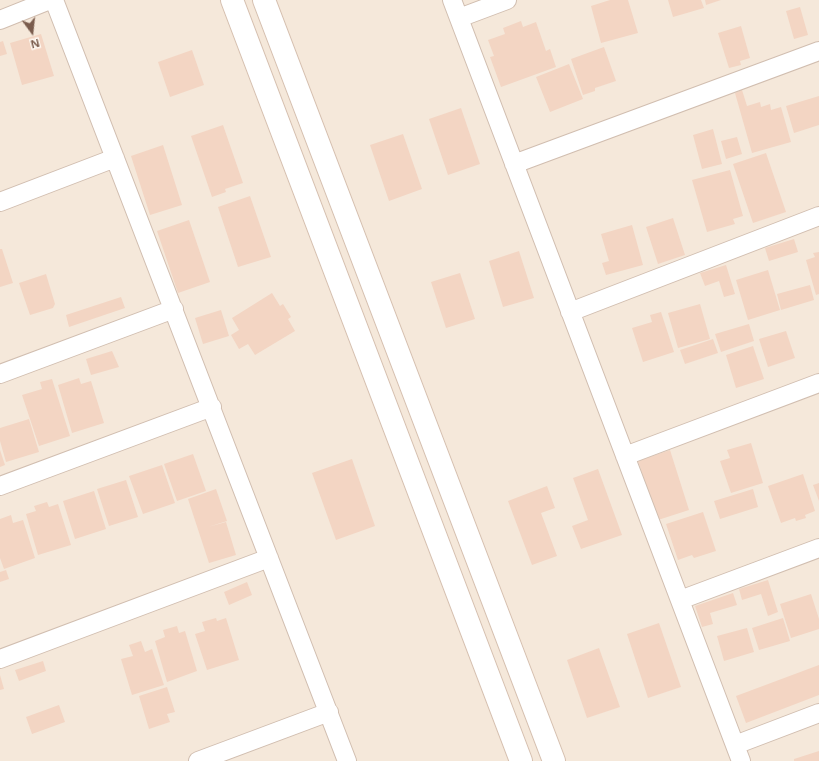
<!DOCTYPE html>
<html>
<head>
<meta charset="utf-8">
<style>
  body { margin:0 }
  #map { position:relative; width:819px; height:761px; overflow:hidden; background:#fdf6ec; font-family:"Noto Sans",sans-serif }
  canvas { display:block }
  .north { position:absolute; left:12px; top:12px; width:40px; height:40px; -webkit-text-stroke:3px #fffaf3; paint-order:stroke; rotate:165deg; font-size:11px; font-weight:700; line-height:16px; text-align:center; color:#7a5c4d }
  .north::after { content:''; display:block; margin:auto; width:14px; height:18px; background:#7a5c4d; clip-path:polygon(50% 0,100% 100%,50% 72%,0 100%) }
</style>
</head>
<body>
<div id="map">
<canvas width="819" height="761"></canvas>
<div class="north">N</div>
</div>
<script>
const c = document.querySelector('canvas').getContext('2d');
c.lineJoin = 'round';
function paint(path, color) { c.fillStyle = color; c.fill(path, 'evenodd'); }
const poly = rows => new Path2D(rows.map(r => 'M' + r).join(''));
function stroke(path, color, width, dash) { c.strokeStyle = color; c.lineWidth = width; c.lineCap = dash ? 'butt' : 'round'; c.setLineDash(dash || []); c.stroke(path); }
const residential = poly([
  [0,0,819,0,819,761,0,761]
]);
const building = poly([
  [610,0,628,0,638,33,601,43,591,6],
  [668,0,701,0,704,8,673,17],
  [705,0,721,0,706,5],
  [800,7,808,35,794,39,786,11],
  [521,21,523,27,536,22,546,51,550,49,556,67,501,87,490,57,494,56,488,40,505,34,503,28],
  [741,26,750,58,740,61,741,65,729,68,718,33],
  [41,34,54,76,22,85,10,43],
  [3,41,7,54,0,56,0,42],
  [604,47,616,81,595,88,595,91,583,95,571,59],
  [192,50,204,85,170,97,158,62],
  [569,64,583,99,550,112,536,77],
  [742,90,747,106,760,102,761,107,770,104,771,110,781,107,791,142,752,153,735,93],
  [819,96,819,125,794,133,786,106],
  [461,108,480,164,448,175,429,119],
  [223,125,243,183,225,189,226,192,212,197,191,136],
  [713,129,722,164,702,169,693,135],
  [403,134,422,189,389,201,370,145],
  [737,137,742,154,726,159,721,141],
  [163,145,182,205,150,215,131,156],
  [766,153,786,212,753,223,733,164],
  [730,170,743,216,733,219,735,224,707,232,692,180],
  [250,196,271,257,238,267,218,207],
  [673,218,685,255,658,264,646,227],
  [189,220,210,282,178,293,157,231],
  [632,225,643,265,606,275,602,263,609,261,601,234],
  [794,239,798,252,769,261,765,248],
  [0,249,2,249,13,283,0,287],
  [519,251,534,298,503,307,489,261],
  [819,252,819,294,816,295,806,260,815,257,813,253],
  [726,265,735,294,724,297,719,281,705,286,700,273],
  [768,270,780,310,748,320,736,280],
  [460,273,475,319,446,328,431,282],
  [46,274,55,304,53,308,30,315,19,283],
  [810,285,814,300,781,310,777,294],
  [272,293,280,306,283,304,291,317,288,319,295,331,255,355,248,344,239,349,231,335,239,330,232,318],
  [121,297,125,308,69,327,66,315],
  [700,304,710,339,678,348,668,313],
  [221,310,229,336,203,344,195,318],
  [661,312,674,352,643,362,632,328,652,322,650,315],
  [749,324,754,341,721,352,715,334],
  [786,331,795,358,768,367,759,339],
  [713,339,718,353,685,364,680,350],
  [753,346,764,379,736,388,726,355],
  [112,351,119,367,91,375,86,359],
  [79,378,81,384,91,381,104,423,72,433,58,385],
  [52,379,70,436,39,446,22,395,42,389,40,382],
  [29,419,39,452,6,462,0,441,0,428],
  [751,443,763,483,731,493,720,461,730,458,727,450],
  [0,450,5,465,0,467],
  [670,450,689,510,658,520,638,461],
  [193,454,206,491,177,501,164,464],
  [352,459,375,526,336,540,312,473],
  [162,465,175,503,143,514,129,476],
  [598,469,622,535,581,549,572,526,588,520,573,478],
  [803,474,815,511,805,515,806,518,796,521,795,518,781,523,768,486],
  [126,480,138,517,109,526,97,489],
  [819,483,819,501,813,485],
  [547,486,555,508,541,513,557,556,532,565,508,501],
  [216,489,227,521,208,527,226,522,236,555,209,563,188,499],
  [753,489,758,507,720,519,714,501],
  [94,491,106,529,75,539,63,501],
  [47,502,49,507,58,504,71,545,38,555,26,514,36,511,34,506],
  [703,512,716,551,694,558,692,555,678,560,666,524],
  [11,515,13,523,23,520,35,558,4,569,0,558,0,519],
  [6,570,9,579,0,582,0,572],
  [768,580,778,612,768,616,761,594,742,600,739,589],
  [247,582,252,595,229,605,224,592],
  [733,593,737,605,710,613,713,624,702,627,695,606],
  [811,594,819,619,819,629,791,638,780,604],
  [216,618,217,621,226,618,239,660,207,670,195,634,205,631,202,622],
  [783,618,790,641,759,650,752,628],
  [659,623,681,687,648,698,627,634],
  [177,626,179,633,185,631,197,671,167,682,155,641,165,637,163,630],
  [747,628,754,652,724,661,717,636],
  [141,641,145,652,152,649,164,685,132,695,121,659,133,656,129,645],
  [599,648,620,707,587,718,567,660],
  [43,661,46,671,19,681,15,670],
  [819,665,819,695,746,723,736,696],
  [0,675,4,689,0,690],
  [167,687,175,712,167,714,170,722,149,729,139,696],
  [59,705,65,722,32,734,26,717],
  [819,751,819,761,794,761,794,759]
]);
const minor = poly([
  [54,0,347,761],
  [452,0,741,761],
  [459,18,507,0],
  [0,20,50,0],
  [514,164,819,51],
  [0,202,115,158],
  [570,312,819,216],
  [0,374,174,309],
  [625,456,819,383],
  [0,486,212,407],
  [680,600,819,548],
  [0,659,269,558],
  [735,745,819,713],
  [198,761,329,712]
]);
const secondary = poly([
  [232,0,521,761],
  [264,0,554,761]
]);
paint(residential, '#f5e8da');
paint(building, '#f3d5c3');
stroke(minor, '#d1beb0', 20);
stroke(secondary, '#d6c0b0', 24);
stroke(minor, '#fff', 18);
stroke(secondary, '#fff', 22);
</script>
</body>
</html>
